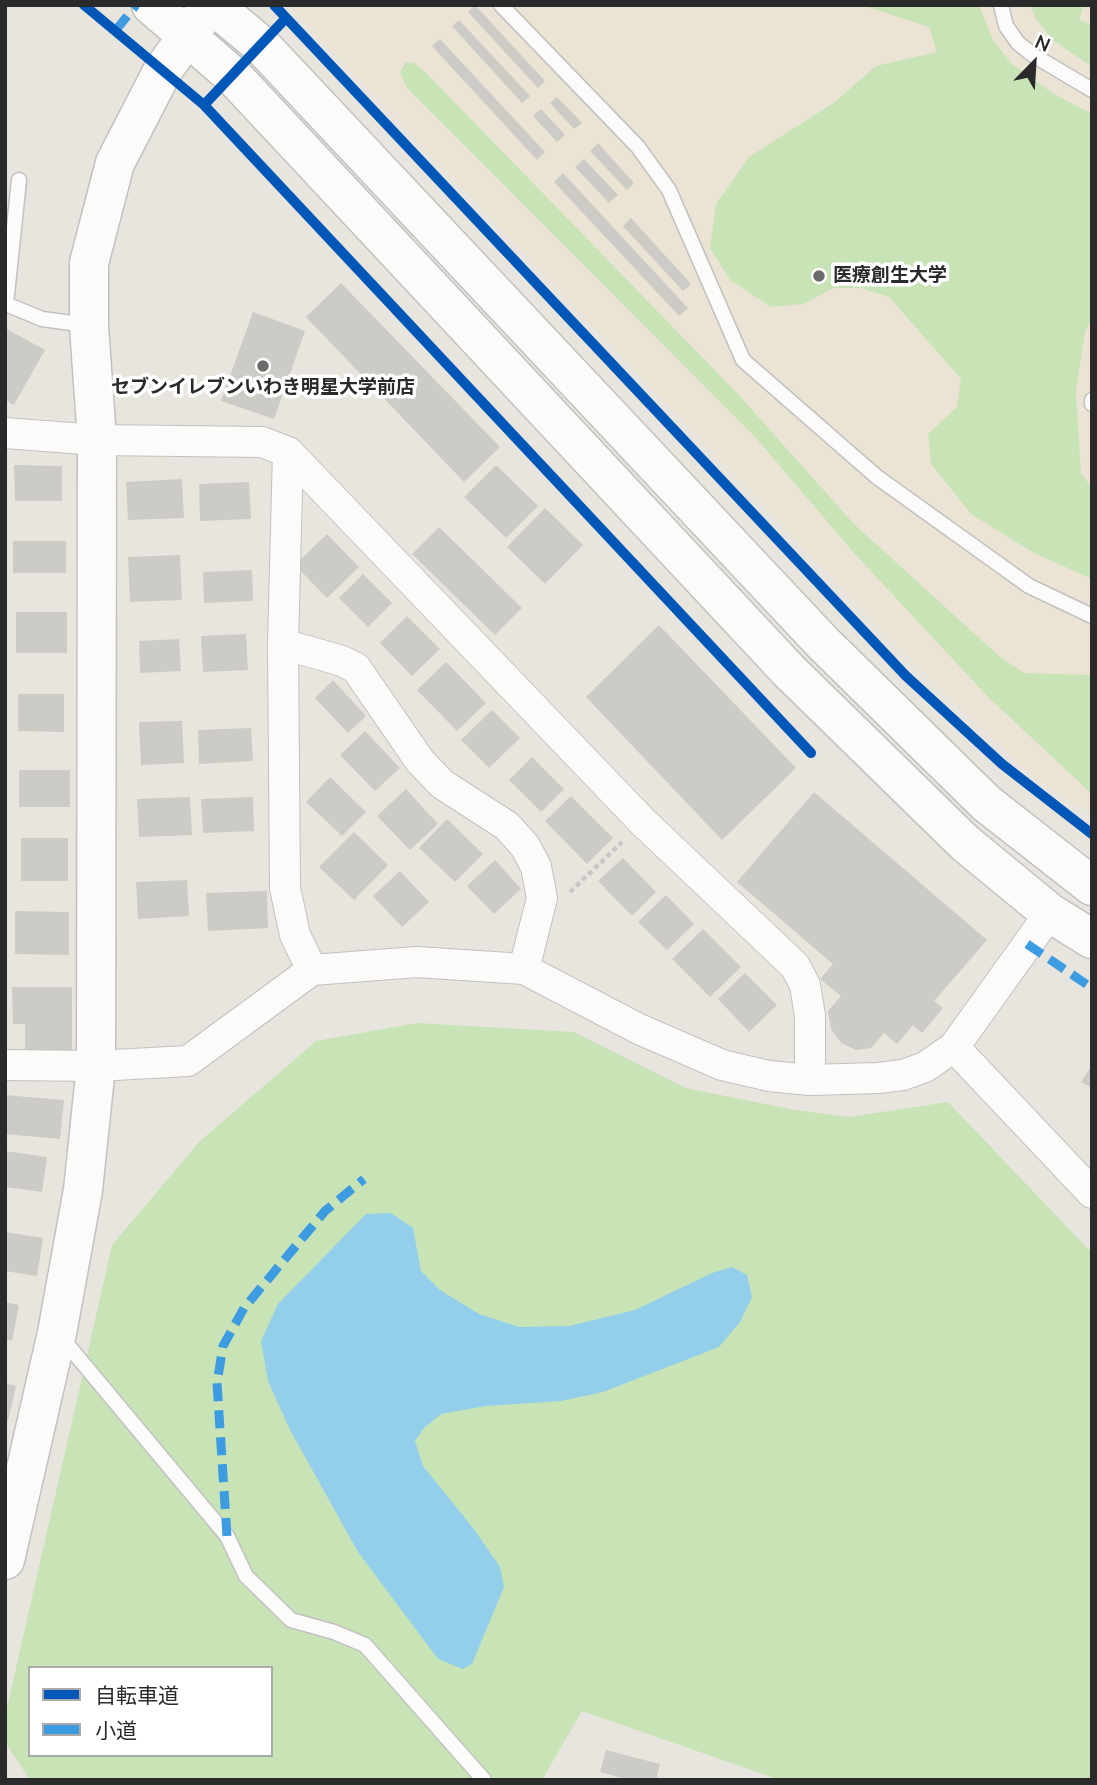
<!DOCTYPE html>
<html>
<head>
<meta charset="utf-8">
<style>
  body { margin:0 }
  #map { position:relative; width:1097px; height:1785px; overflow:hidden; background:#e8e5df; font-family:"Nunito Sans","Noto Sans JP",sans-serif }
  canvas { display:block }
  .frame { position:absolute; inset:0; border:7px solid #2a2a2a; pointer-events:none }
  .legend { position:absolute; left:28px; top:1666px; width:245px; height:91px; box-sizing:border-box; background:#fff; border:2px solid #aaa; margin:0; padding:9px 12px; list-style:none; font-size:21px; color:#2a2a2a }
  .legend li { display:flex; align-items:center; gap:14px; height:35px }
  .legend b { width:35px; border:2px solid #aaa }
  .north { position:absolute; left:999px; top:28px; width:70px; height:70px; -webkit-text-stroke:5px #fff; paint-order:stroke; rotate:24deg; font-size:19px; font-weight:700; line-height:28px; text-align:center; color:#2a2a2a }
  .north::after { content:''; display:block; margin:auto; width:24px; height:32px; background:#2a2a2a; clip-path:polygon(50% 0,100% 100%,50% 72%,0 100%) }
</style>
</head>
<body>
<div id="map">
<canvas width="1097" height="1785"></canvas>
<div class="frame"></div>
<ul class="legend">
<li><b style="height:9px;background:#0057b8"></b>自転車道</li>
<li><b style="height:9px;background:#3d9ce1"></b>小道</li>
</ul>
<div class="north">N</div>
</div>
<script>
const c = document.querySelector('canvas').getContext('2d');
c.lineJoin = 'round';
function paint(path, color) { c.fillStyle = color; c.fill(path, 'evenodd'); }
const poly = rows => new Path2D(rows.map(r => 'M' + r).join(''));
function stroke(path, color, width, dash) { c.strokeStyle = color; c.lineWidth = width; c.lineCap = dash ? 'butt' : 'round'; c.setLineDash(dash || []); c.stroke(path); }
function write(font, color, halo, rows, align = 'center') {
  c.font = font + ' "Nunito Sans","Noto Sans JP",sans-serif'; c.lineWidth = 7; c.setLineDash([]); c.textBaseline = 'middle'; c.strokeStyle = halo; c.fillStyle = color; for (const [text, x, y, turn = 0] of rows) {
    c.save(); c.translate(x, y); c.rotate((+turn || 0) * Math.PI / 180); c.textAlign = isNaN(turn) ? turn : align; if (halo) c.strokeText(text, 0, 0); c.fillText(text, 0, 0); c.restore();
  }
}
const education = poly([
  [288,5,1092,5,1092,816,1030,774,915,665]
]);
const green = poly([
  [861,5,979,5,993,40,1012,64,1054,94,1092,114,1092,317,1085,332,1076,391,1081,473,1092,488,1092,579,1034,553,971,514,931,464,928,434,957,407,961,379,889,297,861,288,834,288,803,304,771,307,730,280,710,248,716,204,749,157,835,102,876,66,937,52,929,27],
  [1030,5,1078,5,1083,8,1079,20,1092,25,1092,67,1054,41,1036,19],
  [406,62,415,63,429,76,737,393,854,524,999,656,1024,673,1092,675,1092,794,988,697,855,554,756,438,407,88,400,72],
  [417,1023,574,1032,686,1088,795,1110,849,1117,948,1102,1092,1253,1092,1780,780,1780,582,1711,542,1780,30,1780,5,1742,5,1716,112,1245,200,1141,316,1041],
  [30,1668,271,1668,271,1755,30,1755]
]);
const water = poly([
  [391,1213,413,1228,421,1271,440,1290,479,1314,519,1327,569,1326,635,1310,712,1273,732,1267,747,1275,752,1297,740,1322,719,1347,603,1392,561,1401,486,1406,441,1414,423,1429,415,1441,423,1466,473,1528,500,1567,504,1587,472,1664,463,1669,438,1659,358,1552,290,1430,268,1381,261,1341,278,1304,366,1214]
]);
const building = poly([
  [475,5,545,81,538,88,468,12],
  [459,20,530,96,522,103,452,26],
  [440,39,545,152,537,160,432,46],
  [557,97,582,123,574,129,550,103],
  [541,109,565,135,557,142,533,116],
  [598,143,634,183,627,190,590,151],
  [584,159,618,195,609,203,575,167],
  [563,173,688,308,679,316,554,182],
  [631,218,691,284,683,291,623,226],
  [341,283,500,447,464,482,306,317],
  [253,312,305,331,274,419,221,401],
  [5,328,45,350,14,405,5,400],
  [14,465,62,466,62,501,15,501],
  [496,465,538,506,506,538,464,497],
  [182,479,184,518,128,520,126,482],
  [249,482,251,519,200,521,199,484],
  [545,508,583,545,545,584,507,547],
  [439,527,522,608,495,635,412,554],
  [327,534,359,567,327,598,295,565],
  [13,541,66,541,66,573,13,573],
  [180,555,182,600,130,602,128,557],
  [252,570,253,601,204,603,203,572],
  [363,574,392,603,368,627,339,598],
  [16,612,67,612,67,653,16,653],
  [407,616,440,649,412,676,380,643],
  [659,625,796,768,722,840,586,697],
  [246,634,248,670,203,672,201,636],
  [179,639,181,671,140,673,139,641],
  [446,662,486,703,457,731,417,690],
  [333,680,366,716,348,733,315,698],
  [18,694,64,694,64,732,18,731],
  [492,710,520,738,489,768,461,740],
  [182,721,184,763,141,765,139,722],
  [251,728,253,761,199,764,198,730],
  [365,731,400,768,375,791,340,755],
  [532,757,564,789,541,812,509,780],
  [19,770,70,770,70,807,19,807],
  [330,777,366,812,342,836,306,802],
  [406,789,438,824,410,850,377,816],
  [814,792,987,940,934,1001,943,1008,922,1033,913,1025,897,1044,884,1033,871,1048,856,1050,841,1043,831,1029,828,1011,841,996,820,979,833,964,737,882],
  [571,796,613,838,587,864,545,821],
  [190,797,192,835,139,837,137,799],
  [253,797,254,831,203,833,201,799],
  [447,819,483,854,455,882,419,848],
  [354,832,388,865,354,900,319,867],
  [21,838,68,838,68,881,21,881],
  [623,858,656,892,632,916,598,881],
  [495,860,521,889,494,914,467,886],
  [400,871,429,902,402,927,373,896],
  [187,880,189,916,138,919,136,882],
  [267,891,268,928,208,931,206,893],
  [666,895,694,924,667,950,638,922],
  [15,911,69,912,69,955,15,954],
  [703,929,741,967,710,997,672,959],
  [745,973,777,1005,749,1032,718,999],
  [12,987,72,987,72,1052,25,1052,25,1024,13,1024],
  [1092,1065,1092,1088,1081,1082],
  [5,1095,64,1100,60,1139,5,1134],
  [5,1151,47,1157,42,1192,5,1187],
  [5,1232,43,1238,37,1276,5,1271],
  [5,1302,19,1305,12,1341,5,1339],
  [5,1383,16,1386,8,1421,5,1421],
  [606,1750,660,1764,656,1780,630,1780,600,1772]
]);
const path = poly([
  [570,892,622,842]
]);
const lane = poly([
  [501,5,638,147,669,190,743,360,877,477,1029,586,1092,616],
  [1001,5,1006,26,1018,43,1033,55,1092,90],
  [19,180,6,304,42,319,87,325],
  [1092,400,1092,404],
  [61,1337,227,1536,246,1576,291,1620,334,1632,365,1645,484,1780]
]);
const street = poly([
  [5,433,97,440,262,442,288,452,643,822,795,966,805,985,810,1016,810,1080],
  [288,452,283,644,285,888,295,935,312,970],
  [283,644,342,661,356,668,420,761,442,784,507,826,525,846,536,867,542,898,524,969],
  [954,1047,1092,1193],
  [5,1065,96,1066,188,1061,312,970,417,962,524,969,639,1029,722,1065,769,1076,810,1080,878,1078,903,1075,925,1067,954,1047,1050,913]
]);
const secondary = poly([
  [151,5,233,76,789,671,965,843,1050,913,1092,939],
  [213,5,261,45,823,643,986,803,1092,886],
  [5,1560,57,1333,83,1190,96,1066,97,440,89,326,89,263,115,163,163,70,210,5]
]);
const quiet = poly([
  [116,30,136,5],
  [1027,944,1092,988],
  [227,1536,217,1383,223,1346,244,1308,325,1211,364,1179]
]);
const cycleway = poly([
  [84,5,204,105,811,753],
  [274,5,906,676,1002,764,1092,834],
  [204,105,286,18]
]);
const markers = [
  [819,276,7,"#6c6b69"],
  [263,366,7,"#6c6b69"]
];
const poiNames = [
  ["医療創生大学",833,276],
  ["セブンイレブンいわき明星大学前店",263,388,"center"]
];
paint(education, '#ebe4d4');
paint(green, '#c8e4b7');
paint(water, '#93cfea');
paint(building, '#cdcbc6');
stroke(lane, '#c2c1c1', 17);
stroke(street, '#c2c1c1', 32);
stroke(secondary, '#c2c1c1', 41);
stroke(path, '#c8c7c7', 4.5, [5, 3.5]);
stroke(lane, '#fcfbfa', 14);
stroke(street, '#fcfbfa', 30);
stroke(secondary, '#fcfbfa', 38);
stroke(quiet, '#3d9ce1', 9, [18, 9]);
stroke(cycleway, '#0057b8', 10);
for (const [x, y, r, color] of markers) { const dot = new Path2D(); dot.arc(x, y, r, 0, 2 * Math.PI); c.fillStyle = color; c.fill(dot); stroke(dot, '#fff', 2.5); }
write('bold 19px', '#2a2a2a', '#fff', poiNames, 'left');
</script>
</body>
</html>
